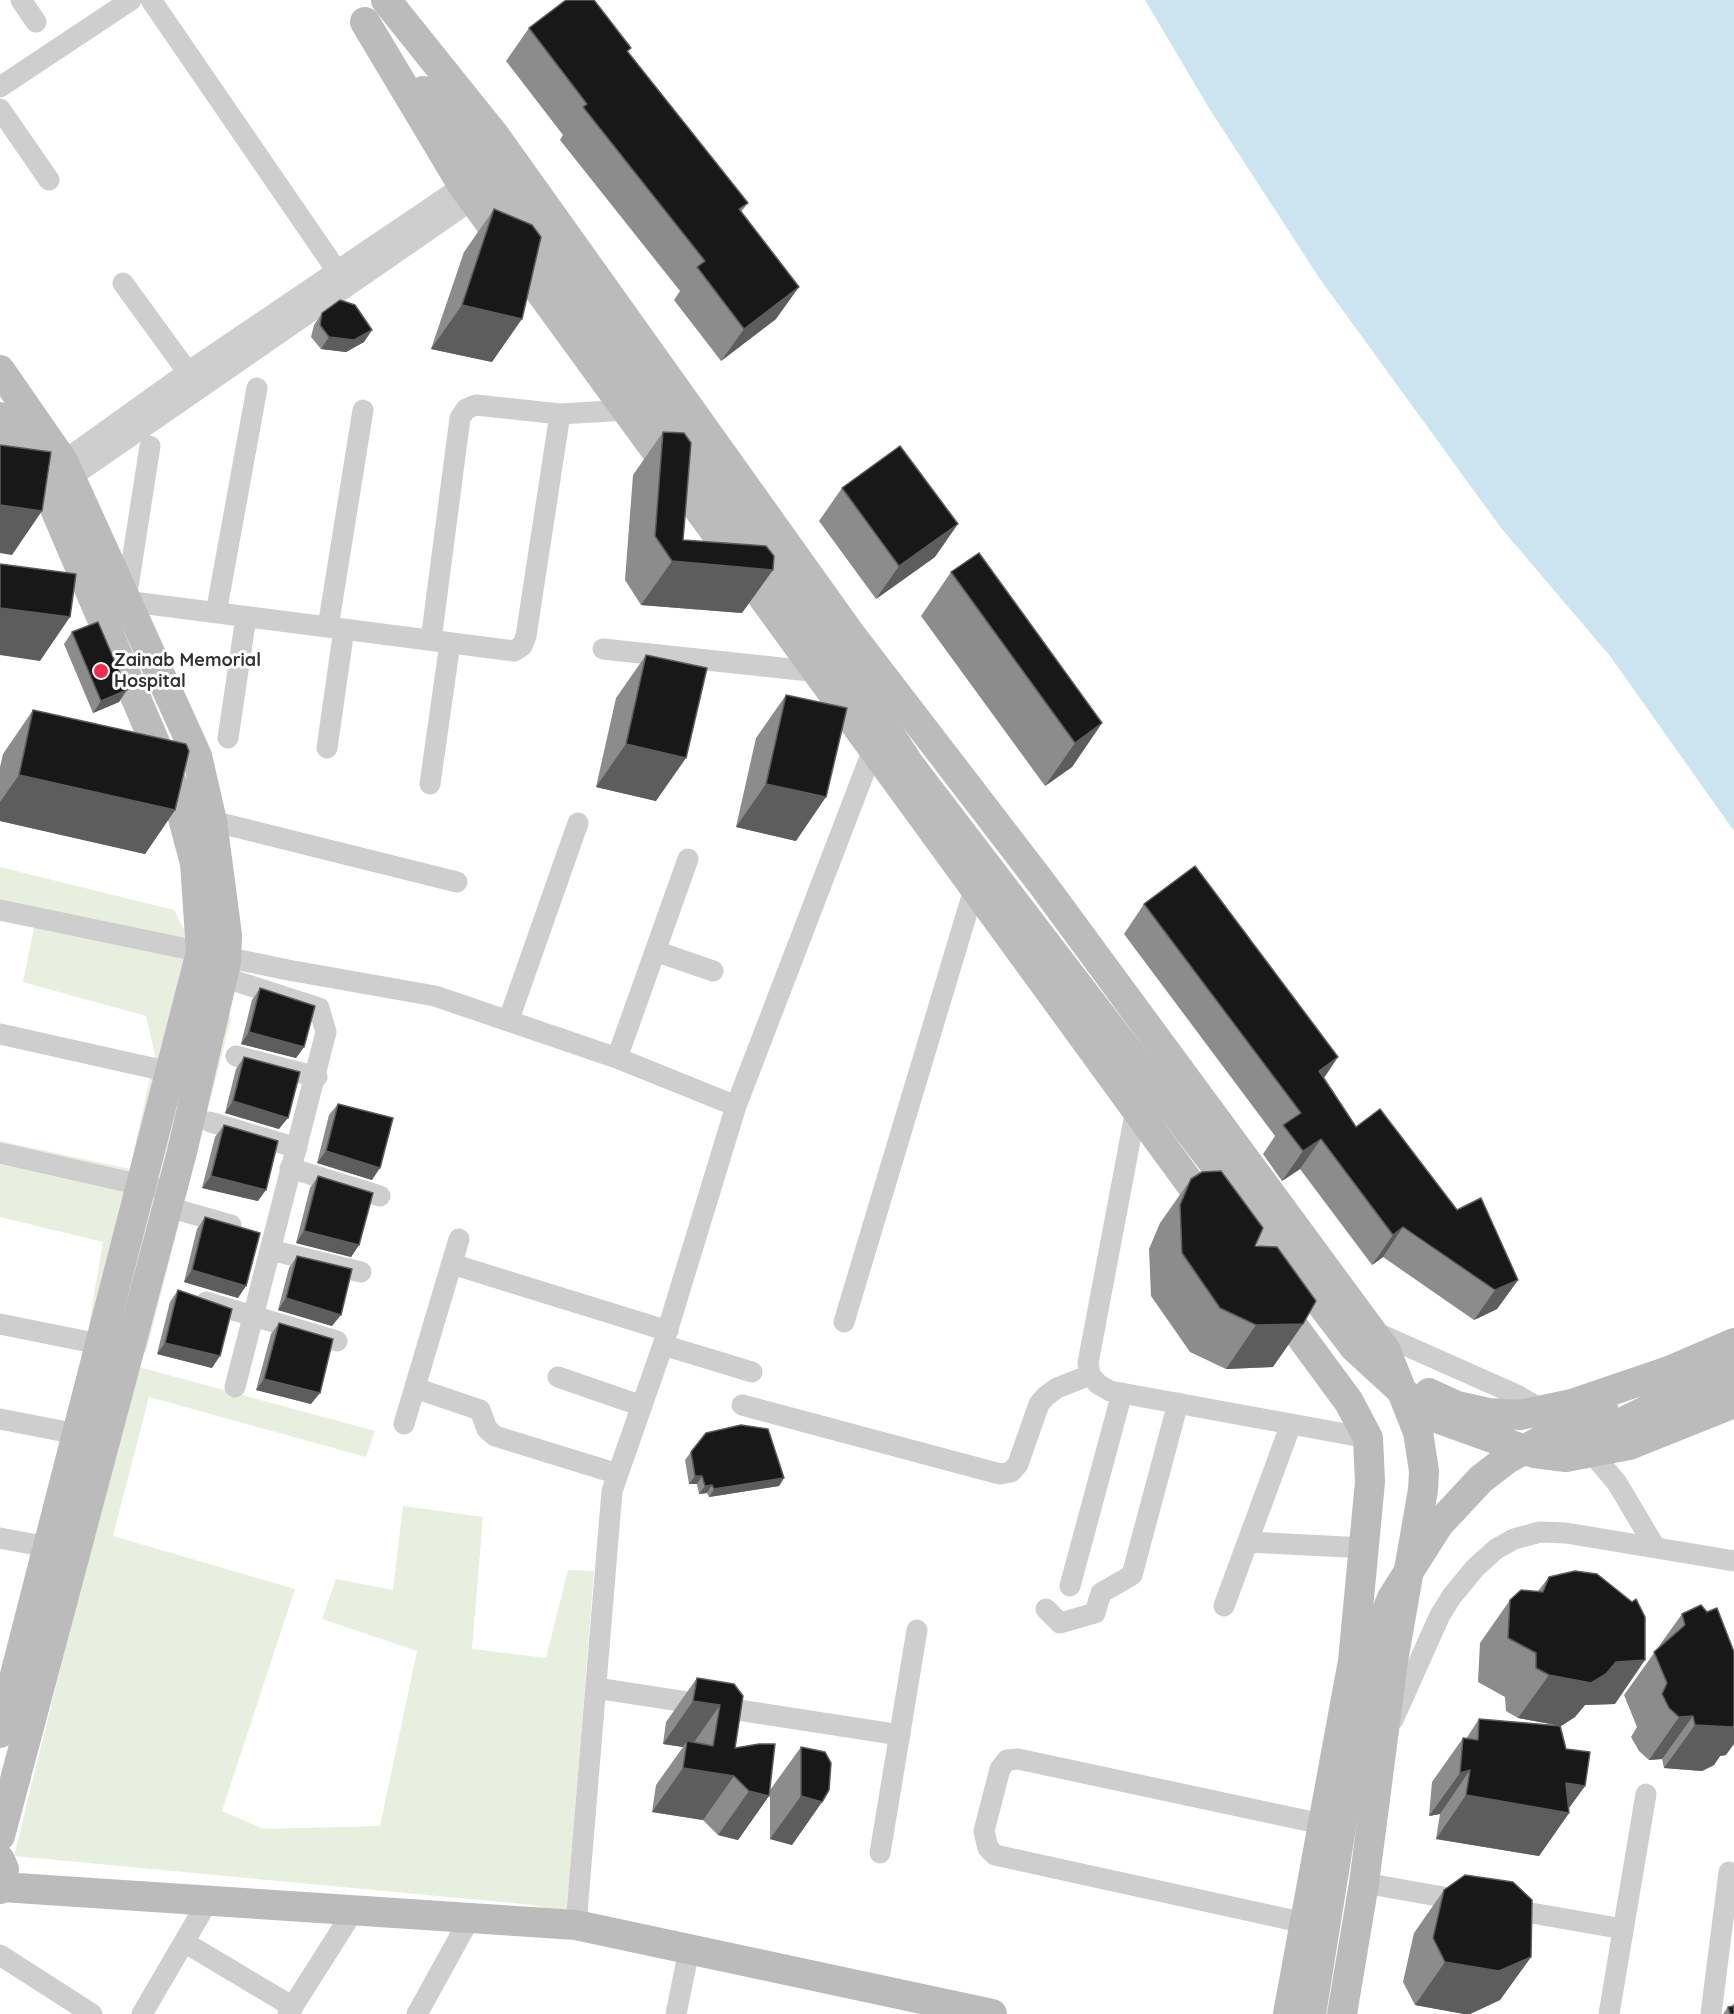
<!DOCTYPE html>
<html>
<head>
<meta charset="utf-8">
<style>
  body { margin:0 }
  canvas { display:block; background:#fff }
</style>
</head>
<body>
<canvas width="1734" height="2014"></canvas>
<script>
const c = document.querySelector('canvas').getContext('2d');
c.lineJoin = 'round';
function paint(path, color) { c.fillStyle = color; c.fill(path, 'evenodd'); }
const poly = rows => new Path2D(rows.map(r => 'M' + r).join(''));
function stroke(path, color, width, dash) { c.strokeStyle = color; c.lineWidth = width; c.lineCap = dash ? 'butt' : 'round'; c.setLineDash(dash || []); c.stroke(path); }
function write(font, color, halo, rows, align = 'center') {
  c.font = font + ' Quicksand,sans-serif'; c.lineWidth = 6; c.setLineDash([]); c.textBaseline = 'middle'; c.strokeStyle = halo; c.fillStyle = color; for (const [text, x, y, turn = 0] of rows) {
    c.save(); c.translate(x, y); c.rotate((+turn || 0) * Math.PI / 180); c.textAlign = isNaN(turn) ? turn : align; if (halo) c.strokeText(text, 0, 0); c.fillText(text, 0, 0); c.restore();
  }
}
const green = poly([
  [0,867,174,910,231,1019,146,1353,89,1324,103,1242,0,1217,0,1141,130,1169,155,1055,146,1016,23,982,37,913,0,904],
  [135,1366,375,1431,366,1457,149,1397,113,1536,295,1589,222,1811,264,1829,380,1826,417,1651,322,1619,336,1579,393,1590,403,1506,483,1517,472,1649,546,1658,568,1570,594,1571,567,1914,533,1905,14,1856]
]);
const water = poly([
  [1145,0,1734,0,1734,831,1610,656,1501,528,1320,279,1209,108]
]);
const street = poly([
  [21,0,36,22],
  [151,0,346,284],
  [0,87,131,0],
  [0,109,49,180],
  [123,283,195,382],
  [54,468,188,372,463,186],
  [61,484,473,199],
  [126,600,150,446],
  [116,605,125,601,514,651,522,646,526,636,560,414,627,410],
  [216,613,257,388],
  [328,627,363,410],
  [431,640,460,418,466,409,476,405,560,414],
  [603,649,819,672],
  [228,738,246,617],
  [327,748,344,629],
  [430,784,450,643],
  [212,821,457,882],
  [0,910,288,970,435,996,617,1058,736,1106],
  [655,951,713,971],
  [223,977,319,1008,326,1032,235,1387],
  [509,1019,578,823],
  [0,1034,170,1072],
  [236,1056,317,1077],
  [617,1058,688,859],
  [1136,1109,1088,1363,1090,1375,1098,1384,1110,1391,1368,1438],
  [210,1122,297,1148],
  [0,1153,154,1188],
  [290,1168,380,1196],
  [168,1207,231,1225],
  [270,1250,361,1272],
  [452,1264,668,1331],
  [206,1302,337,1341],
  [844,1322,975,886],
  [0,1324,114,1347],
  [1373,1331,1517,1395,1548,1413],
  [663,1345,752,1372],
  [558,1377,642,1406],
  [415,1388,480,1410,487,1429,495,1436,618,1474],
  [742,1405,1000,1474,1011,1472,1018,1464,1039,1404,1046,1396,1057,1388,1090,1375],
  [0,1419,77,1434],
  [404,1424,459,1239],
  [1585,1445,1617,1483,1655,1547],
  [0,1538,48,1547],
  [1248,1542,1365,1548],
  [1070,1586,1122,1393],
  [1224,1606,1291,1424],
  [1046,1609,1060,1623,1095,1613,1101,1593,1132,1575,1178,1403],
  [596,1688,900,1735],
  [1393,1720,1440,1615,1452,1596,1475,1568,1496,1549,1514,1539,1540,1532,1566,1533,1734,1561],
  [880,1853,917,1630],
  [1364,1883,1466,1901],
  [1503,1908,1623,1929],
  [1305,1923,995,1855,988,1848,984,1831,1000,1769,1007,1760,1018,1759,1322,1824],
  [576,1925,612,1491,663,1345,736,1106,874,747],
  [184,1942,293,2007],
  [0,1955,92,2014],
  [142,2014,208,1901],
  [288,2014,354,1910],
  [417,2014,470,1918],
  [676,2014,689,1950],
  [1609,2014,1646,1794],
  [1711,2014,1729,1872]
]);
const secondary = poly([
  [386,0,495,136,851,635,1043,885,1386,1351,1418,1432,1424,1471,1423,1490,1393,1661,1364,1883,1342,2014],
  [365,22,463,186,1213,1215],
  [423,91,476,154],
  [0,370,63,461,197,756,212,821,227,935,226,962,182,1152,0,1836],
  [0,417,41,476,176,792,195,863,201,952,0,1733],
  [1274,1300,1349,1402,1368,1438,1370,1482,1353,1661,1288,2014],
  [1669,1371,1734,1343],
  [1670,1399,1734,1372],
  [0,1860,4,1869,0,1889],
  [2,1887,576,1925,992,2014]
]);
const secondaryBridge = poly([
  [476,154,829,641,909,764,1354,1347,1416,1404,1439,1419,1534,1453,1566,1457,1629,1445,1734,1403],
  [1429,1393,1457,1406,1488,1413,1520,1415,1572,1404,1669,1371],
  [1576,1445,1670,1399],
  [1311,2014,1368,1660,1392,1598,1439,1524,1481,1479,1507,1459,1603,1407]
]);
const wall = poly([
  [529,28,631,48,628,52,748,203,741,212,776,319,721,361,674,300,680,291,560,140,563,135,506,61],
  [494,209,492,362,431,349,464,252],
  [322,313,372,330,364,342,346,352,321,349,311,337,314,325],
  [663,432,683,540,742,613,641,605,625,580,633,475],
  [842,488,935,557,876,599,819,521],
  [951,572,1102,723,1072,767,1045,786,921,616],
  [72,632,119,702,93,713,64,644],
  [646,655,656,801,596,787,616,698],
  [786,695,796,841,736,827,756,738],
  [33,710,175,810,145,854,0,821,0,767,3,754],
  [1144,904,1324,1078,1356,1127,1457,1210,1518,1280,1497,1309,1474,1320,1383,1257,1372,1265,1300,1169,1282,1181,1263,1154,1275,1136,1124,934],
  [260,988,304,1047,296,1058,241,1044,252,1000],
  [244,1057,279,1129,225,1113,236,1069],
  [338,1104,372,1180,317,1163,329,1115],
  [224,1125,258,1201,202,1188,215,1137],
  [318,1176,359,1245,351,1257,296,1243,310,1188],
  [1191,1179,1255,1246,1273,1367,1226,1369,1190,1352,1151,1296,1149,1249,1160,1223],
  [205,1217,238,1298,184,1282,197,1229],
  [297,1256,332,1326,278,1310,289,1268],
  [178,1290,212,1368,157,1354,170,1302],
  [279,1323,311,1404,256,1390,271,1334],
  [691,1452,784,1478,779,1486,709,1497,707,1493,699,1494,697,1484,689,1484,685,1460],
  [1549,1577,1615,1704,1585,1705,1575,1717,1561,1726,1566,1749,1585,1786,1569,1808,1569,1813,1539,1856,1436,1839,1440,1814,1429,1816,1432,1782,1463,1738,1466,1739,1479,1719,1556,1725,1518,1718,1506,1711,1505,1697,1478,1682,1480,1643,1510,1600,1538,1591],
  [1682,1614,1726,1755,1720,1756,1714,1765,1702,1771,1664,1768,1662,1759,1649,1760,1639,1751,1631,1737,1637,1727,1624,1695],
  [697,1678,743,1696,735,1748,769,1796,738,1840,718,1835,703,1820,652,1812,656,1785,683,1747,663,1744,666,1722],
  [801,1747,822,1802,792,1845,770,1839,770,1790],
  [1444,1890,1531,1957,1500,2000,1470,2014,1464,2014,1415,2005,1403,1982,1414,1933],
  [1734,2003,1734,2014,1723,2014,1728,2007,1732,2006]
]);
const shadedWall = poly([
  [799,287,776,319,721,361,744,329],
  [462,305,522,319,492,362,431,349],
  [372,330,364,342,346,352,321,349,329,337],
  [0,505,42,511,12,555,0,553],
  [958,524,935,557,876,599,899,566],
  [672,561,773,570,742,613,641,605],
  [0,608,70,617,40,661,0,655],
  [127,690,119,702,93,713,101,701],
  [1102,723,1072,767,1045,786,1075,743],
  [626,744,686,758,656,801,596,787],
  [19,775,175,810,145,854,0,821,0,802],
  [766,784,826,797,796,841,736,827],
  [249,1032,304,1047,296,1058,241,1044],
  [1338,1057,1318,1087,1319,1071],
  [233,1101,288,1118,279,1129,225,1113],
  [1321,1139,1300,1169,1282,1181,1303,1151],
  [326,1151,380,1168,372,1180,317,1163],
  [211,1176,266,1190,258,1201,202,1188],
  [1403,1227,1383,1257,1372,1265,1393,1235],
  [304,1231,359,1245,351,1257,296,1243],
  [192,1270,246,1286,238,1298,184,1282],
  [1518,1280,1497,1309,1474,1320,1495,1290],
  [286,1298,341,1315,332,1326,278,1310],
  [1303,1324,1273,1367,1226,1369,1256,1325],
  [165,1343,220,1356,212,1368,157,1354],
  [264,1379,320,1393,311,1404,256,1390],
  [695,1476,702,1476,697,1484,689,1484],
  [784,1478,779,1486,709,1497,714,1489],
  [712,1485,707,1493,699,1494,705,1486],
  [1645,1660,1615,1704,1585,1705,1575,1717,1561,1726,1518,1718,1549,1675,1616,1662],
  [693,1701,720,1705,690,1748,687,1741,683,1747,663,1744],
  [1693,1716,1662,1759,1649,1760,1679,1717],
  [1695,1725,1734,1725,1734,1744,1726,1755,1720,1756,1714,1765,1702,1771,1664,1768],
  [683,1768,734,1776,703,1820,652,1812],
  [1470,1770,1440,1814,1429,1816,1460,1773],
  [1566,1783,1585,1786,1566,1812,1569,1813,1539,1856,1436,1839,1466,1795],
  [749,1791,769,1796,738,1840,718,1835],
  [801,1796,822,1802,792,1845,770,1839],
  [1531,1957,1500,2000,1470,2014,1464,2014,1415,2005,1445,1962]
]);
const building = poly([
  [566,0,594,0,631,48,627,51,748,203,739,209,799,287,744,329,697,267,705,261,583,107,587,104,529,28,566,0],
  [494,209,532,225,541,237,522,319,462,305,494,209],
  [340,300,355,305,372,330,354,340,329,337,320,325,322,313,340,300],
  [663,432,684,433,691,443,683,540,766,546,774,556,773,570,672,561,655,536,663,432],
  [0,445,51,452,42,511,0,505,0,445],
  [900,446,958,524,899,566,842,488,900,446],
  [979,553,1102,723,1075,743,951,572,979,553],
  [0,564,76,574,70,617,0,608,0,564],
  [98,622,127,690,101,701,72,632,98,622],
  [646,655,707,668,686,758,626,744,646,655],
  [786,695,847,708,826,797,766,784,786,695],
  [33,710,186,744,189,751,175,810,19,775,33,710],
  [1195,866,1338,1057,1319,1071,1356,1127,1380,1109,1457,1210,1481,1198,1518,1280,1495,1290,1403,1227,1393,1235,1321,1139,1303,1151,1283,1125,1301,1113,1144,904,1195,866],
  [260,988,315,1006,304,1047,249,1032,260,988],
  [244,1057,300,1072,288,1118,233,1101,244,1057],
  [338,1104,393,1118,380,1168,326,1151,338,1104],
  [224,1125,278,1141,266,1190,211,1176,224,1125],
  [1221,1171,1263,1228,1255,1246,1277,1247,1316,1301,1303,1324,1256,1325,1220,1308,1182,1253,1180,1205,1191,1179,1202,1172,1221,1171],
  [318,1176,373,1193,359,1245,304,1231,318,1176],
  [205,1217,260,1233,246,1286,192,1270,205,1217],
  [297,1256,352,1269,341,1315,286,1298,297,1256],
  [178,1290,232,1309,220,1356,165,1343,178,1290],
  [279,1323,333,1339,320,1393,264,1379,279,1323],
  [741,1425,768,1429,784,1478,714,1489,712,1485,705,1486,702,1476,695,1476,691,1452,706,1433,741,1425],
  [1575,1571,1597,1574,1632,1602,1636,1599,1645,1617,1645,1660,1616,1662,1606,1674,1591,1683,1549,1675,1536,1668,1536,1653,1508,1638,1510,1600,1521,1590,1543,1592,1549,1577,1575,1571],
  [1701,1605,1707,1612,1717,1608,1734,1652,1734,1726,1732,1727,1695,1725,1693,1716,1679,1717,1669,1708,1662,1694,1667,1683,1654,1652,1685,1625,1682,1614,1701,1605],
  [697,1678,734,1684,743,1696,735,1748,759,1744,775,1744,769,1796,749,1791,734,1776,683,1768,687,1741,713,1746,720,1705,693,1701,697,1678],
  [1479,1719,1560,1726,1566,1749,1590,1752,1585,1786,1566,1783,1569,1813,1466,1795,1470,1770,1460,1773,1463,1738,1478,1740,1479,1719],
  [801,1747,825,1752,831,1763,829,1790,822,1802,801,1796,801,1747],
  [1465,1875,1513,1882,1532,1900,1531,1957,1499,1971,1445,1962,1433,1938,1444,1890,1465,1875],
  [1734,2006,1734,2014,1730,2014,1728,2007,1734,2006]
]);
const markers = [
  [101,671,8,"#f02c4c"]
];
const poiNames = [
  ["Zainab Memorial",114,661],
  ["Hospital",114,682]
];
paint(green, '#e9efdf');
paint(water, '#cbe4ef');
stroke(street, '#cecece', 21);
stroke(secondary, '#bbb', 30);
stroke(secondaryBridge, '#bbb', 30);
paint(wall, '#8c8c8c');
paint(shadedWall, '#5d5d5d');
paint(building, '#181818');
stroke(building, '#5d5d5d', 1.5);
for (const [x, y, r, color] of markers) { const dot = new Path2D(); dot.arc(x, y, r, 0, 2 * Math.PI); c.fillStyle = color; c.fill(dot); stroke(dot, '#fff', 2); }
write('bold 18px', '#313131', '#fff', poiNames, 'left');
</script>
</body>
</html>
